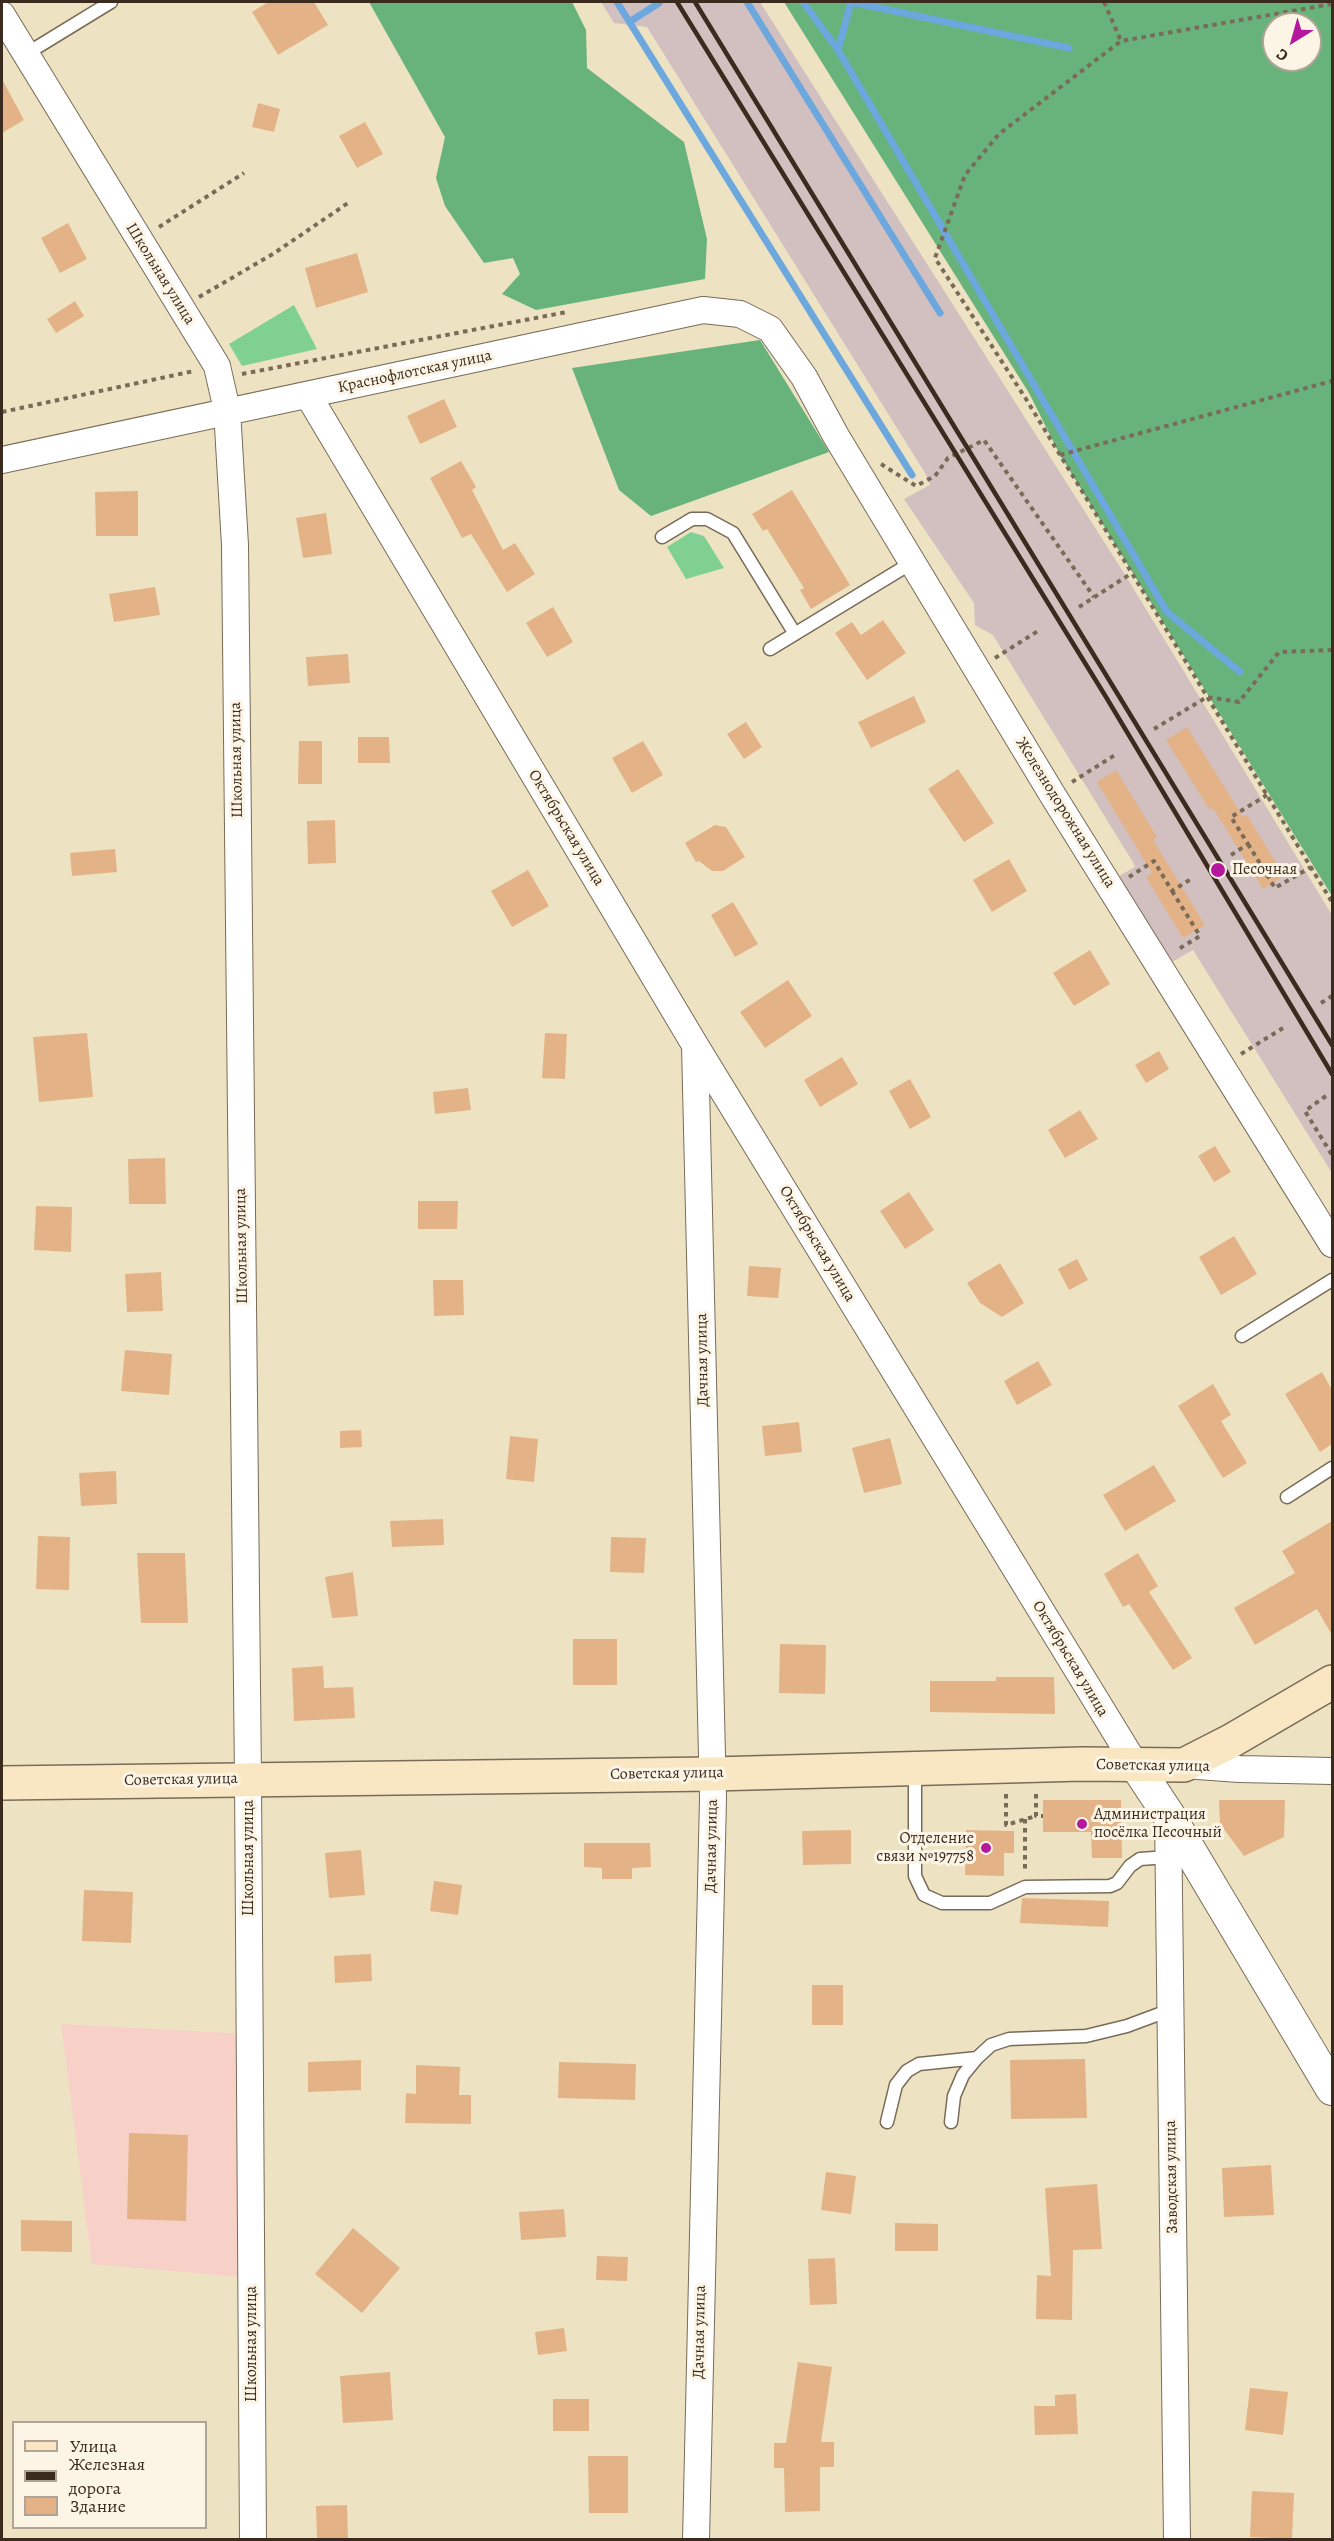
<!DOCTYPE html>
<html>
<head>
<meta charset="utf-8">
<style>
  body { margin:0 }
  #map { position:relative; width:1334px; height:2541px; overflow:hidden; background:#ede3c3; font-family:Alegreya,serif }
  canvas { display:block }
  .frame { position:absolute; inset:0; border:3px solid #3b2a1e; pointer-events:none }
  .legend { position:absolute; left:12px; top:2421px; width:195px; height:108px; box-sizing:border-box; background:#fcf5e5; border:2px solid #afa495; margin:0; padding:8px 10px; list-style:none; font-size:18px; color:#3b2a1e }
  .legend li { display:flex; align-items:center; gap:12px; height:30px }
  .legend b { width:30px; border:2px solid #afa495 }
  .north { position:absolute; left:1262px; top:12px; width:60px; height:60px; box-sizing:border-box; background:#fcf5e5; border:2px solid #afa495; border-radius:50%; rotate:217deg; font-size:16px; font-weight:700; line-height:24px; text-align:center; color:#3b2a1e }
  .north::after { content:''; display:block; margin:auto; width:21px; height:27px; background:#b5179e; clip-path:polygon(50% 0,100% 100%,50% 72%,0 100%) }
</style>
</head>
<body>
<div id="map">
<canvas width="1334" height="2541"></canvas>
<div class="frame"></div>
<ul class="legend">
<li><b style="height:8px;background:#f9e7c3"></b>Улица</li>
<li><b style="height:8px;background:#3b2a1e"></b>Железная дорога</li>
<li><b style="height:16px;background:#e3b387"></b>Здание</li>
</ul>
<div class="north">С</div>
</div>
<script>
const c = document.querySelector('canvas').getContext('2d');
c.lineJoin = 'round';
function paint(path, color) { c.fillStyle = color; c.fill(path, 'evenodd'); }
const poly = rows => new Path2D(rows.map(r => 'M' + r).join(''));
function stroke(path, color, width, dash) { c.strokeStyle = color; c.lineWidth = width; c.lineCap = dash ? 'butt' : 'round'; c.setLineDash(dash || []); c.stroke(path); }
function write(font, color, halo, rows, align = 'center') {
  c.font = font + ' Alegreya,serif'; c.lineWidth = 6; c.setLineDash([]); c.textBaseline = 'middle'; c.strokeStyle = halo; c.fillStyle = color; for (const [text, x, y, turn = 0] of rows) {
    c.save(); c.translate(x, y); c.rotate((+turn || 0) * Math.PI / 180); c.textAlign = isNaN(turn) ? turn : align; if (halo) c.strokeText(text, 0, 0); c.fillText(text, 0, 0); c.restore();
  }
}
const built = poly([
  [61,2024,250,2034,251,2278,92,2264]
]);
const industrial = poly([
  [601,2,760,2,1124,573,1332,915,1332,1173,1193,950,1172,962,1119,876,1135,867,1134,864,993,635,975,625,974,603,904,499,930,485,925,473,647,27,614,23]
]);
const green = poly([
  [294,305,317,349,242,366,229,344],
  [691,532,704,536,724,568,686,579,667,547]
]);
const forest = poly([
  [369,2,572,2,586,30,587,68,684,142,707,239,705,279,536,310,502,294,520,274,513,258,484,263,445,206,436,178,445,137],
  [784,2,1332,2,1332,896,1060,455,1029,393],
  [1274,24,1310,24,1310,60,1274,60],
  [760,340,829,452,651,516,619,490,572,368]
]);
const stream = poly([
  [617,2,912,475],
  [747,2,940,313],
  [803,2,838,50,1167,612,1240,672],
  [631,21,659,3],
  [838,50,851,2,1069,48]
]);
const building = poly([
  [268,2,314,2,328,25,278,55,252,12],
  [2,79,24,120,2,133],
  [258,103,280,109,274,132,252,127],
  [365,122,383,154,357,168,339,136],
  [68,223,87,259,60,273,41,238],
  [357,253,368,292,316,308,305,268],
  [75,301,84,316,56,333,47,319],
  [444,399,457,427,420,444,407,416],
  [461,461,476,487,472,490,503,550,515,543,535,574,507,592,471,534,462,538,430,478],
  [792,490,850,585,811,609,800,590,804,588,767,529,763,531,752,514],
  [138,491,138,536,96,536,95,492],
  [326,513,332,554,303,558,296,518],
  [155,587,160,615,114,622,109,594],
  [553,607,573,642,547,657,526,623],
  [883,620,906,653,867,680,835,633,852,622,861,635],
  [348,654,350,683,308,686,306,657],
  [914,696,926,722,871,748,858,722],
  [746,722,762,747,744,759,727,734],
  [1187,727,1243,817,1247,815,1284,876,1263,889,1213,808,1210,810,1166,740],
  [358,737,389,737,390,763,358,763],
  [299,741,322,741,322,784,298,784],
  [643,741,663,775,632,793,612,758],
  [958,769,994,823,964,842,928,789],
  [1116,770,1157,837,1153,840,1205,925,1183,938,1146,877,1152,873,1097,782],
  [335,820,336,863,308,864,307,821],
  [715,825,726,827,745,857,723,871,712,871,699,861,696,862,685,843],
  [115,849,117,872,72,876,70,853],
  [1009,859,1027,891,992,912,973,880],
  [528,870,549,906,512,927,491,891],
  [733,902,758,944,735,957,711,915],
  [1090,950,1110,984,1074,1006,1053,973],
  [788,980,812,1016,765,1048,740,1012],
  [87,1033,93,1097,39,1102,33,1037],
  [545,1033,567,1034,565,1079,542,1078],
  [1159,1051,1169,1069,1146,1083,1135,1065],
  [842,1057,858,1084,820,1107,804,1080],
  [910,1079,931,1117,910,1129,889,1091],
  [468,1088,471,1110,435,1114,433,1092],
  [1080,1110,1098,1139,1065,1158,1048,1130],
  [1215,1146,1231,1172,1214,1182,1198,1156],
  [165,1158,166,1204,129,1204,128,1159],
  [909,1192,934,1230,905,1249,880,1211],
  [418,1201,458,1201,457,1229,418,1229],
  [36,1206,72,1207,71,1252,34,1250],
  [1234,1236,1257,1274,1221,1295,1199,1257],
  [1077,1259,1088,1280,1069,1290,1058,1269],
  [1000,1263,1024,1303,1002,1317,980,1303,967,1283],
  [749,1266,781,1268,778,1298,747,1296],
  [161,1272,163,1311,127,1312,125,1274],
  [433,1280,463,1280,464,1315,434,1316],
  [125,1350,172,1354,169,1395,121,1391],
  [1038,1361,1052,1385,1017,1405,1004,1381],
  [1322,1372,1332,1390,1332,1444,1320,1452,1285,1394],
  [1213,1384,1231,1415,1221,1421,1247,1463,1223,1478,1178,1406],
  [799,1422,802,1452,765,1456,762,1426],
  [361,1430,362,1447,340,1448,340,1431],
  [510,1436,538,1439,534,1482,506,1479],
  [890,1438,902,1484,864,1493,852,1448],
  [1154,1465,1176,1501,1125,1531,1103,1495],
  [116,1471,117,1504,81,1506,79,1473],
  [443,1519,444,1545,392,1547,390,1521],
  [1332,1521,1332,1635,1317,1609,1255,1645,1234,1608,1295,1573,1282,1551],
  [38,1536,70,1537,69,1590,36,1589],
  [611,1537,646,1538,644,1573,610,1572],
  [137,1553,185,1553,188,1623,141,1623],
  [1138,1553,1158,1586,1149,1592,1192,1658,1173,1670,1129,1604,1123,1607,1104,1574],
  [353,1572,358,1616,332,1618,325,1577],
  [573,1639,617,1639,617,1685,573,1685],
  [780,1644,826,1645,825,1694,779,1693],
  [323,1666,324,1688,353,1687,355,1718,294,1721,292,1668],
  [996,1677,1054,1677,1055,1714,930,1712,930,1681,996,1681],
  [1043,1800,1121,1800,1122,1858,1092,1858,1091,1832,1043,1832],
  [1219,1800,1285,1800,1284,1837,1244,1856,1220,1824],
  [851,1830,851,1864,803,1865,802,1831],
  [966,1830,1014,1831,1014,1853,1004,1853,1004,1876,965,1875],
  [584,1843,650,1843,651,1867,632,1868,632,1879,602,1879,602,1868,584,1867],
  [361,1850,365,1895,329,1898,325,1853],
  [434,1881,462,1885,458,1915,430,1911],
  [84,1890,133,1892,131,1943,82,1941],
  [1022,1898,1109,1901,1108,1927,1020,1923],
  [371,1954,372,1981,335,1983,334,1956],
  [812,1985,843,1985,843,2025,812,2025],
  [1085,2059,1087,2118,1011,2119,1010,2060],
  [361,2060,361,2090,308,2092,308,2062],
  [559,2062,636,2064,635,2100,558,2098],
  [416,2065,460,2067,459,2095,471,2095,471,2124,405,2123,406,2093,416,2094],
  [129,2133,188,2135,186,2221,127,2219],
  [1271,2165,1274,2215,1224,2217,1222,2168],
  [826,2172,856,2176,851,2214,821,2210],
  [1097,2184,1102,2249,1073,2250,1072,2320,1036,2319,1037,2275,1051,2276,1045,2188],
  [564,2209,566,2237,521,2240,519,2212],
  [21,2220,72,2221,72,2252,21,2251],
  [895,2223,938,2224,938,2251,895,2251],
  [353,2228,400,2268,362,2313,315,2274],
  [597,2256,628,2257,627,2281,596,2280],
  [835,2258,837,2304,810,2305,808,2259],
  [564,2328,567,2351,538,2355,535,2332],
  [798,2362,832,2367,821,2442,834,2442,834,2467,820,2467,820,2511,785,2512,784,2468,774,2468,774,2443,786,2443],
  [390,2372,393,2420,343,2423,340,2376],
  [1250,2388,1288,2392,1283,2435,1245,2430],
  [1076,2394,1078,2434,1035,2435,1034,2406,1055,2406,1055,2395],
  [553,2399,589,2399,589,2431,553,2431],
  [588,2456,628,2456,628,2513,589,2513],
  [1252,2491,1294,2493,1292,2539,1250,2537],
  [347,2505,348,2540,317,2540,316,2506]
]);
const path = poly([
  [1104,2,1121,41],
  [1332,4,1121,41,999,134,965,175,935,258,1026,399,1332,902],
  [159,227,244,173],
  [199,297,273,254,348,203],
  [242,374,567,312],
  [2,412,194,371],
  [1060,455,1332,381],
  [881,464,916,486,935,476,948,458,984,440,1094,597],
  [1079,607,1132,573],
  [995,658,1038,631],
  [1154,729,1207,697,1239,702,1279,652,1332,650],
  [1072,782,1115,755],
  [1248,844,1275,888,1311,867],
  [1231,855,1248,844,1231,817,1267,795],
  [1129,877,1154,861,1172,891,1191,879],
  [1172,891,1200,936,1177,950],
  [1321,1003,1332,996],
  [1241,1054,1283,1028],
  [1326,1096,1305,1111,1332,1155],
  [1006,1794,1006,1825,1036,1816],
  [1036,1794,1036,1816,1043,1816],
  [1025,1819,1025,1873]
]);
const service = poly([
  [26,54,111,2],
  [662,537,692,519,707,519,733,533,795,634],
  [770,649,913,562],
  [1242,1336,1332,1280],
  [1287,1497,1332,1468],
  [915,1769,915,1876,924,1895,942,1903,990,1903,1025,1887,1110,1886,1117,1883,1130,1866,1140,1859,1168,1857],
  [887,2122,896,2085,907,2071,919,2064,977,2058],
  [951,2122,954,2096,963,2075,977,2058,991,2045,1009,2039,1086,2036,1127,2026,1170,2010]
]);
const minor = poly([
  [2,15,217,366,227,410,235,545,248,1779,253,2540],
  [308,395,695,1045,1135,1764],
  [2,460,703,310,740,314,770,329,804,377,836,436,1052,794,1332,1244],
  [695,1045,713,1798,696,2540],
  [1184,1765,1239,1769,1332,1771],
  [1168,1814,1177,2540]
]);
const tertiary = poly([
  [1135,1764,1168,1814,1332,2089]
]);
const secondary = poly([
  [2,1783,713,1774,1082,1764,1184,1765,1231,1741,1332,1682]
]);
const rail = poly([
  [677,2,1106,697,1332,1074],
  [695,2,1332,1045]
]);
const markers = [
  [1218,870,8,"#b5179e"],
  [1082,1824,6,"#b5179e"],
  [986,1848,6,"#b5179e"]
];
const streetNames = [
  ["Школьная улица",160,274,58],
  ["Краснофлотская улица",415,372,-12],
  ["Школьная улица",237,760,-91],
  ["Железнодорожная улица",1065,813,58],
  ["Октябрьская улица",566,828,59],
  ["Октябрьская улица",817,1244,59],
  ["Школьная улица",242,1246,-91],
  ["Дачная улица",703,1360,-91],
  ["Октябрьская улица",1070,1659,59],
  ["Советская улица",1153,1766,1],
  ["Советская улица",667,1774,-1],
  ["Советская улица",181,1780,-1],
  ["Дачная улица",712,1846,-89],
  ["Школьная улица",249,1858,-90],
  ["Заводская улица",1172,2177,-91],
  ["Дачная улица",700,2332,-89],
  ["Школьная улица",252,2344,-90]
];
const poiNames = [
  ["Песочная",1232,870],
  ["Администрация",1094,1815],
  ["посёлка Песочный",1094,1833],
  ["Отделение",974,1839,"right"],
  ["связи №197758",974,1857,"right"]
];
paint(built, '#f7d1c7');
paint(industrial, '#d2bfc0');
paint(green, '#80d191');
paint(forest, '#68b37b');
stroke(stream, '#6ca8dd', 7);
paint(building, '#e3b387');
stroke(service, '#796b58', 15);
stroke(minor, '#796b58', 28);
stroke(tertiary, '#796b58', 34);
stroke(secondary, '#796b58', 36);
stroke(path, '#796b58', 4, [4.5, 4.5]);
stroke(service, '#fff', 12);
stroke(minor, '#fff', 26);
stroke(tertiary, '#fff', 32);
stroke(secondary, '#f9e7c3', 33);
stroke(rail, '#3b2a1e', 4.5);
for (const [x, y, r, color] of markers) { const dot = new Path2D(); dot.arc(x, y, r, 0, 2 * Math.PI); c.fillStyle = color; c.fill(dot); stroke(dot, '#fcf5e5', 2); }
write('16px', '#3b2a1e', '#fcf5e5', streetNames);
write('16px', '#3b2a1e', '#fcf5e5', poiNames, 'left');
</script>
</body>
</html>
